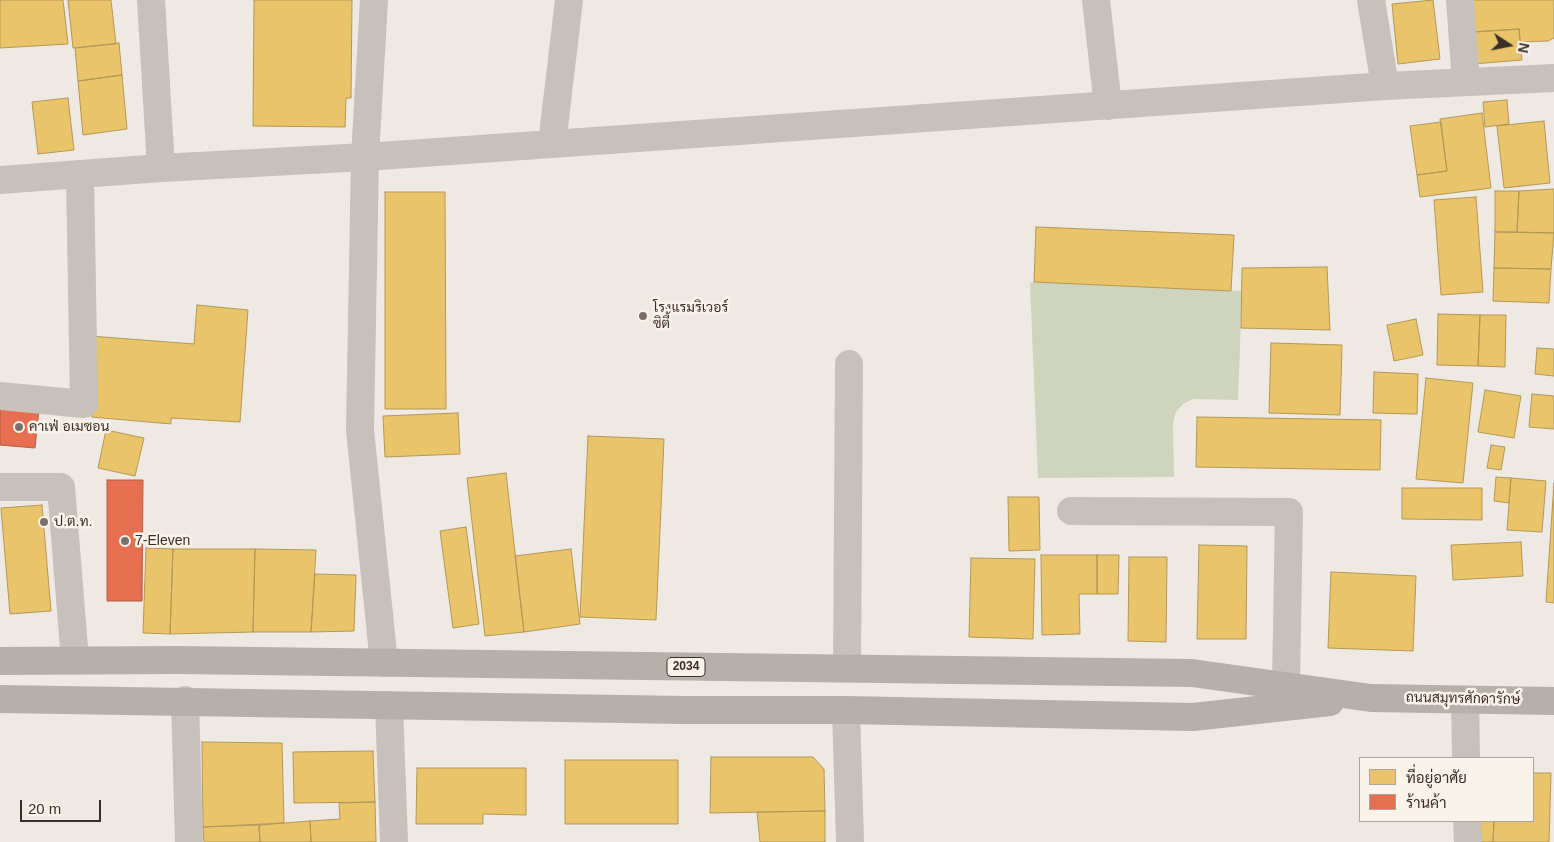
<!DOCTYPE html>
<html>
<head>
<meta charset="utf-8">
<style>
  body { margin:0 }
  #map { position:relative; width:1554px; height:842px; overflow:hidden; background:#eee9e3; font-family:Helvetica,Sarabun,sans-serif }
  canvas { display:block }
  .legend { position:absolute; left:1359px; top:757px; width:175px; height:65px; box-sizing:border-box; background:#faf3ea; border:1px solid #ada49d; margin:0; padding:6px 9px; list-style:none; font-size:15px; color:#392e29 }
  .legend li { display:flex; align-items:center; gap:10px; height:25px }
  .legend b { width:25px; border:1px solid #ada49d }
  .north { position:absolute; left:1484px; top:20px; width:50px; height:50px; -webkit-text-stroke:4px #faf3ea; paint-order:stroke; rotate:101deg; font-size:14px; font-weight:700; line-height:20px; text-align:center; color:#392e29 }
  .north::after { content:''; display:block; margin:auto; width:18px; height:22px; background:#392e29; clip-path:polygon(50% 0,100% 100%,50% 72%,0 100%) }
  .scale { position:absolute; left:20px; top:800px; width:81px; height:22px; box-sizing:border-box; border:2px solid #392e29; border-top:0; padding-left:6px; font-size:15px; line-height:18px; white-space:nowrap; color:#392e29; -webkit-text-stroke:4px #faf3ea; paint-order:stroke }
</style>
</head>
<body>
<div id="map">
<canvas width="1554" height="842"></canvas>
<ul class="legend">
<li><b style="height:14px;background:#e9c46a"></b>ที่อยู่อาศัย</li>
<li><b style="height:14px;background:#e76f51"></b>ร้านค้า</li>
</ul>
<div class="north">N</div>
<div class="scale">20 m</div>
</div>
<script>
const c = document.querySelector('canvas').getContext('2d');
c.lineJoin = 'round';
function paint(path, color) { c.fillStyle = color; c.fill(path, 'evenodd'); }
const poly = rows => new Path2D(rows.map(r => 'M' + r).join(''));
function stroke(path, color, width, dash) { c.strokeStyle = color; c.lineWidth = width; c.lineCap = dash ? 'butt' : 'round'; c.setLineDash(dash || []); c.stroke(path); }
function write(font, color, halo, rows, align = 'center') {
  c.font = font + ' Helvetica,Sarabun,sans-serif'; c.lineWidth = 5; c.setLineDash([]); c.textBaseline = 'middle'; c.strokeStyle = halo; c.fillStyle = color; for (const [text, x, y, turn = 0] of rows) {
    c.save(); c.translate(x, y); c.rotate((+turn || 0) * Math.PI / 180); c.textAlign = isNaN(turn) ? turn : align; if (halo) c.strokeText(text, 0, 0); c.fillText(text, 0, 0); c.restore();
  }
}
const green = poly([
  [1034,282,1242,291,1238,400,1193,399,1183,404,1176,412,1173,423,1174,477,1038,478,1030,283]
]);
const homes = poly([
  [0,0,63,0,68,44,0,48,0,0],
  [68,0,111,0,116,44,73,48,68,0],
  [254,0,352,0,351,98,346,98,345,127,253,126,254,0],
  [1433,0,1440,59,1398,64,1392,4,1433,0],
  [1473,0,1554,0,1554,38,1548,41,1520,42,1519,29,1475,32,1473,0],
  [1519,29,1522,60,1473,64,1471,32,1519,29],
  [119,43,122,75,78,81,75,48,119,43],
  [122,75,127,129,83,135,78,81,122,75],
  [68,98,74,150,38,154,32,102,68,98],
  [1507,100,1509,124,1485,127,1483,102,1507,100],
  [1482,113,1491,188,1420,197,1417,175,1447,171,1440,119,1482,113],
  [1544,121,1550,183,1504,188,1497,126,1544,121],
  [1441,122,1447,171,1417,175,1410,126,1441,122],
  [1554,189,1554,233,1517,232,1519,191,1554,189],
  [1495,191,1519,191,1517,232,1495,232,1495,191],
  [385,192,445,192,446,409,385,409,385,192],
  [1476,197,1483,292,1441,295,1434,200,1476,197],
  [1036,227,1234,235,1231,291,1034,282,1036,227],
  [1495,232,1554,233,1551,269,1494,268,1495,232],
  [1327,267,1330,330,1241,328,1242,268,1327,267],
  [1494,268,1551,269,1549,303,1493,301,1494,268],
  [197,305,248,310,240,422,171,418,171,424,92,417,90,336,194,344,197,305],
  [1438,314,1480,315,1478,366,1437,365,1438,314],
  [1480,315,1506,315,1505,367,1478,366,1480,315],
  [1416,319,1423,355,1394,361,1387,325,1416,319],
  [1271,343,1342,345,1340,415,1269,413,1271,343],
  [1537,348,1554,349,1554,376,1535,374,1537,348],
  [1374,372,1418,374,1417,414,1373,413,1374,372],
  [1426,378,1473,383,1463,483,1416,479,1426,378],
  [1485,390,1521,396,1514,438,1478,432,1485,390],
  [1532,394,1554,396,1554,429,1529,427,1532,394],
  [458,413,460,454,385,457,383,416,458,413],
  [1197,417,1381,420,1380,470,1196,467,1197,417],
  [106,430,144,438,135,476,98,468,106,430],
  [588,436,664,439,656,620,580,617,588,436],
  [1491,445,1505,447,1501,470,1487,468,1491,445],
  [506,473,524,632,485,636,467,478,506,473],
  [1496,477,1511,478,1509,503,1494,501,1496,477],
  [1511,478,1546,481,1542,532,1507,530,1511,478],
  [1554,483,1554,603,1546,602,1554,483],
  [1402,488,1482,488,1482,520,1402,519,1402,488],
  [1008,497,1039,497,1040,550,1009,551,1008,497],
  [42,505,51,611,10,614,1,508,42,505],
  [466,527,479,624,453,628,440,531,466,527],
  [1521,542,1523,576,1453,580,1451,545,1521,542],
  [1199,545,1247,546,1246,639,1197,639,1199,545],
  [146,548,173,549,170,634,143,633,146,548],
  [173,549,255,549,253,632,170,634,173,549],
  [255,549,316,550,311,632,253,632,255,549],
  [571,549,580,624,524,632,515,556,571,549],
  [1041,555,1097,555,1097,594,1079,594,1080,634,1042,635,1041,555],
  [1097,555,1119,555,1118,594,1097,594,1097,555],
  [1129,557,1167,557,1166,642,1128,641,1129,557],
  [971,558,1035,559,1033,639,969,637,971,558],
  [1331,572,1416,576,1413,651,1328,648,1331,572],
  [315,574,356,575,354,631,311,632,315,574],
  [202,742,282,743,284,823,203,827,202,742],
  [373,751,375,802,294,803,293,752,373,751],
  [711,757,813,757,824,769,825,811,710,813,711,757],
  [565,760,678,760,678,824,565,824,565,760],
  [417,768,526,768,526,815,483,814,483,824,416,824,417,768],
  [1533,773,1551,773,1549,842,1493,842,1494,821,1533,821,1533,773],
  [375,802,376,842,311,842,310,821,340,819,339,803,375,802],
  [825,811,825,842,760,842,757,812,825,811],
  [310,821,311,842,260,842,259,825,310,821],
  [1480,821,1494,821,1493,842,1480,842,1480,821],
  [259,825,260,842,204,842,203,827,259,825]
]);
const shops = poly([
  [0,406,39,409,35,448,0,445,0,406],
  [107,480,143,480,142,601,107,601,107,480]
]);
const minor = poly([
  [151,0,161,168],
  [374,0,365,157,360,430,384,663],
  [1096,0,1108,106],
  [1371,0,1385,86],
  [1460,0,1466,82],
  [552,144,569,0],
  [0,180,161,168,365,157,1385,86,1554,78],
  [0,396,84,404,80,174],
  [0,487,61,487,75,660],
  [1071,511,1289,512,1286,686],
  [847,668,849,364],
  [185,700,189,842],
  [1465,700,1466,758],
  [389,705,394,842],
  [846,710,850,842],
  [1467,821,1468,842]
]);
const major = poly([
  [0,661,177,660,1192,673,1371,698,1554,701],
  [0,699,684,710,846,710,1193,717,1330,702]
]);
const markers = [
  [643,316,5,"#786f6a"],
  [19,427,5,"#786f6a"],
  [44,522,5,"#786f6a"],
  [125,541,5,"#786f6a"]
];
const shields = [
  [686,667,38]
];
const shieldNames = [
  ["2034",686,667]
];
const poiNames = [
  ["โรงแรมริเวอร์",653,308],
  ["ซิตี้",653,324],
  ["คาเฟ่ อเมซอน",29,427],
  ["ป.ต.ท.",54,522],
  ["7-Eleven",135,541]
];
const streetNames = [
  ["ถนนสมุทรศักดารักษ์",1463,699,1]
];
paint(green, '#cfd4bc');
paint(homes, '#e9c46a');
stroke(homes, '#b49756', 1);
paint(shops, '#e76f51');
stroke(shops, '#b35c45', 1);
stroke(minor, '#c8c1bb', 28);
stroke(major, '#b7afaa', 28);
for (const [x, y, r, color] of markers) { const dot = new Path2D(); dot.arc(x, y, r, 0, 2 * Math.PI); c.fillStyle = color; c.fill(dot); stroke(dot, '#faf3ea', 2); }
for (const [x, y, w] of shields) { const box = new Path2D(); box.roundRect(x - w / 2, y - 9.5, w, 19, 4); c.fillStyle = '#faf3ea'; c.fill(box); stroke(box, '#392e29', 1); }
write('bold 12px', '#392e29', null, shieldNames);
write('14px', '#392e29', '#faf3ea', poiNames, 'left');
write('14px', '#392e29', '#faf3ea', streetNames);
</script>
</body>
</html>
